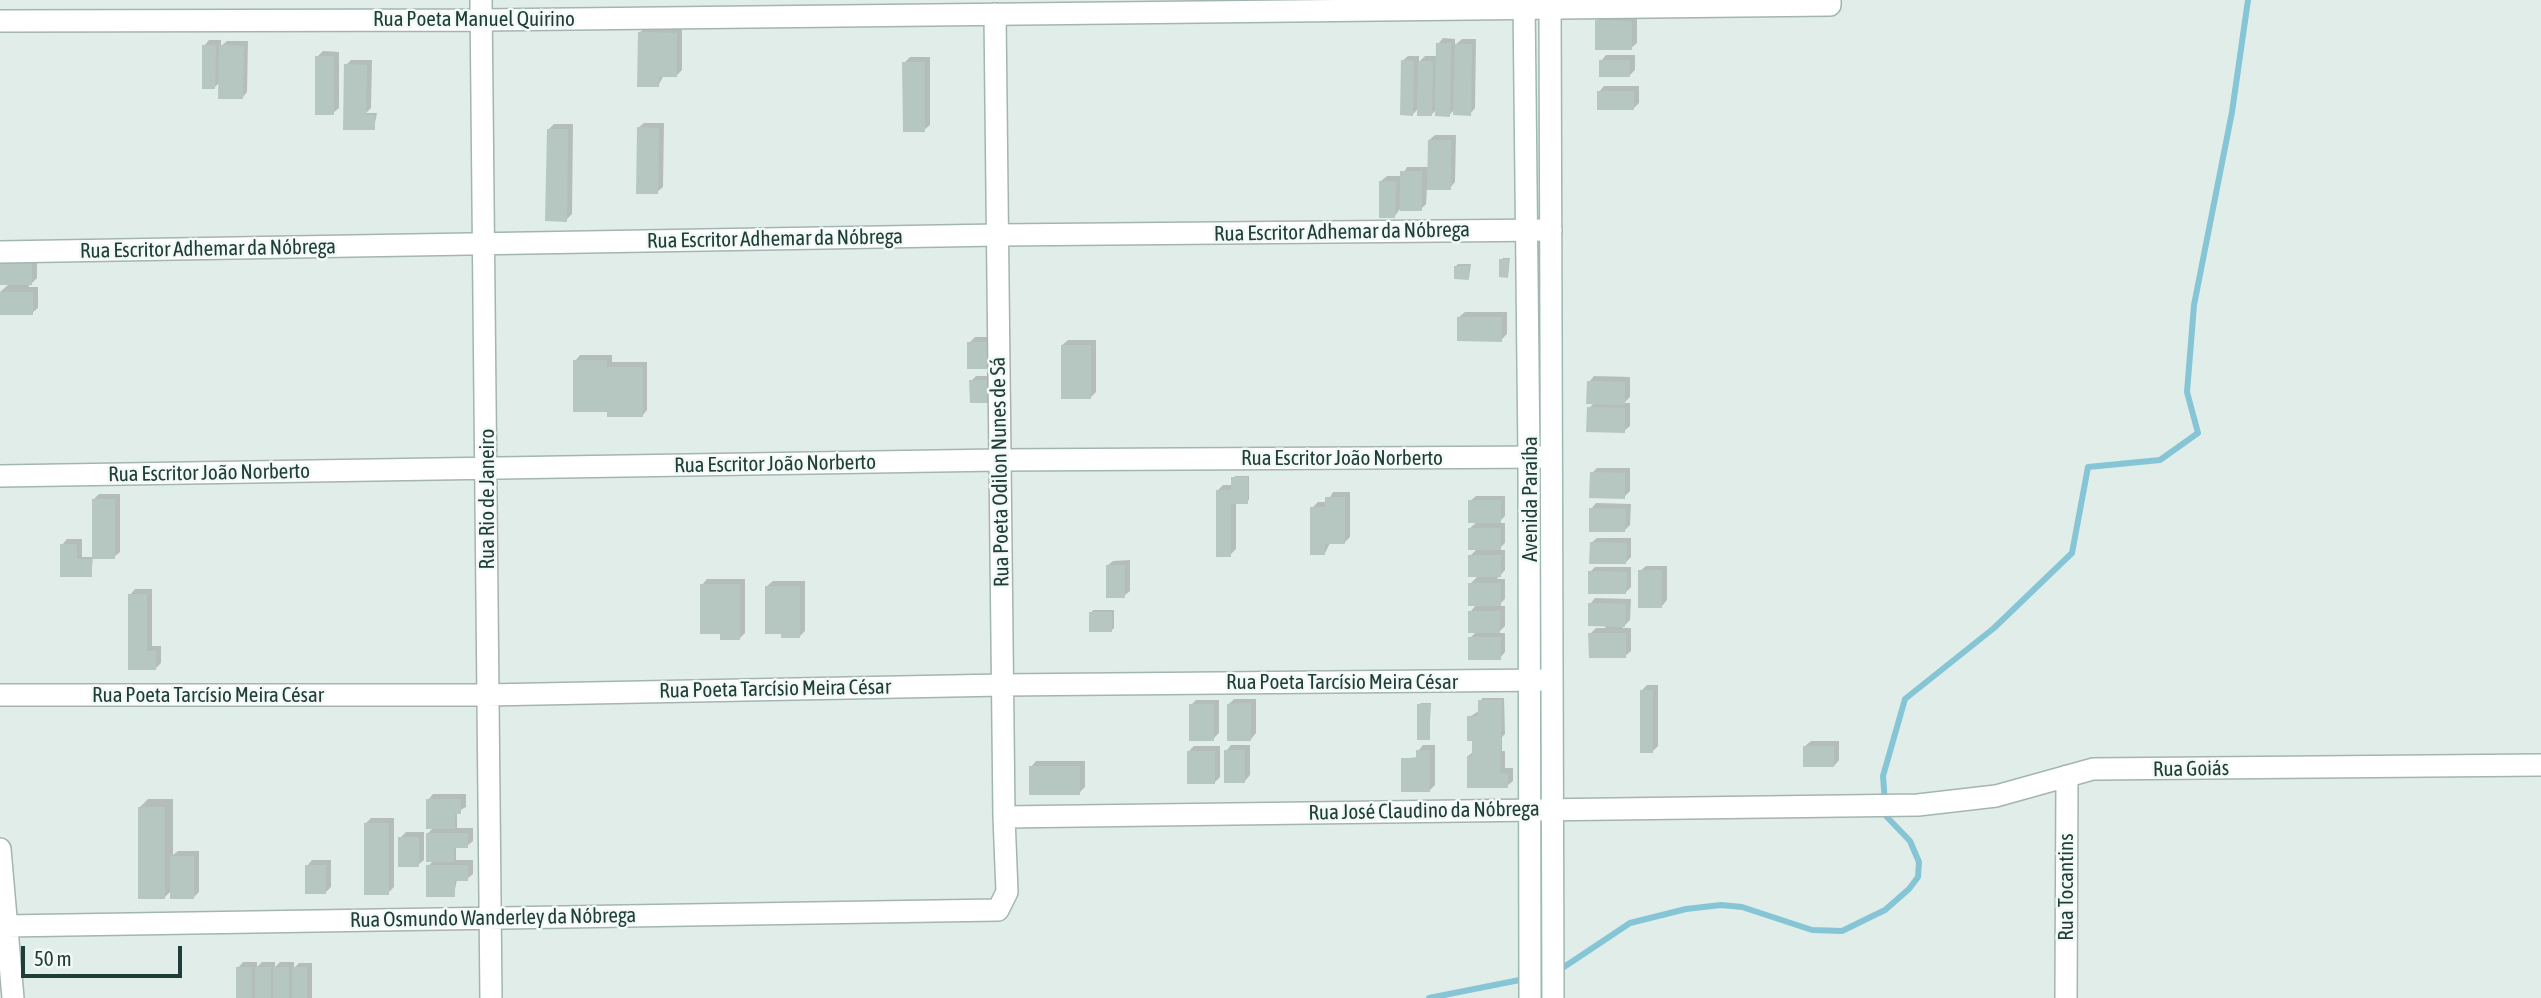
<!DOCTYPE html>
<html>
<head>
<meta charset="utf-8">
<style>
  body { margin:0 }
  #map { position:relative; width:2541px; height:998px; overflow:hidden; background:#e1ede8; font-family:"Asap Condensed",sans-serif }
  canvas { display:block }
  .scale { position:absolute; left:21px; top:946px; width:161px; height:32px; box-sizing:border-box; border:4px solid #203e38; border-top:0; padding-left:9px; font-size:21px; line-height:24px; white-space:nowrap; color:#203e38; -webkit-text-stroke:5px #f2f9f6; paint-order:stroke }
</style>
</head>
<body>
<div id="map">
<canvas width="2541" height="998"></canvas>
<div class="scale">50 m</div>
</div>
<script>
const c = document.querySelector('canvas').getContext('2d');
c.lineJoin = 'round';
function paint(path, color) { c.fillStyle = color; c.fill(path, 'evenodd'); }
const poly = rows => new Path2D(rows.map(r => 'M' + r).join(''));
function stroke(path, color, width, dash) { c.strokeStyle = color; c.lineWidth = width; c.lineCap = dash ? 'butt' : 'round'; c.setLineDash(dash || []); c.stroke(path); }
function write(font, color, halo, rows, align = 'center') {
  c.font = font + ' "Asap Condensed",sans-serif'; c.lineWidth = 5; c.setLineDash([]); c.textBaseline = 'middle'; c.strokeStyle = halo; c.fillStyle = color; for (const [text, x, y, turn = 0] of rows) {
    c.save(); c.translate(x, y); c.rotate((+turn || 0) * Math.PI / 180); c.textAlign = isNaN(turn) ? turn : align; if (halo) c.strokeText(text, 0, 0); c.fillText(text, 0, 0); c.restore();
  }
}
const shadow = poly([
  [1603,15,1637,16,1637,43,1631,48,1597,21],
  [645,28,682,28,682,70,676,76,664,75,658,86,639,33],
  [1443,38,1455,39,1455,45,1462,39,1476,39,1475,108,1470,114,1455,109,1449,115,1437,109,1431,115,1419,108,1413,114,1402,61,1408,56,1419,56,1419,62,1425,56,1437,56,1438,44],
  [209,40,221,40,221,46,227,41,248,41,247,92,242,98,220,82,215,87,204,46],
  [323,51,339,52,339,108,333,113,317,57],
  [1606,55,1635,55,1635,70,1629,76,1601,61],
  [910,57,930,57,930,125,924,130,904,63],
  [351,60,372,60,371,108,366,113,377,113,374,128,345,128,346,65],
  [1604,86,1639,86,1639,103,1633,109,1599,92],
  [644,123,664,123,663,187,657,192,638,128],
  [554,124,573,124,572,214,566,220,548,130],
  [1435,135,1456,135,1455,182,1450,188,1427,188,1426,204,1421,209,1400,209,1394,217,1381,181,1387,176,1402,176,1407,167,1429,167,1429,140],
  [37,257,37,278,28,287,38,287,38,308,32,313,0,313,0,292,9,284,0,284,0,259],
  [1503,258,1510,258,1508,276,1501,260],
  [1458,264,1471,264,1469,278,1456,266],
  [1465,312,1507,312,1507,334,1501,340,1459,317],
  [975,337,1002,337,1002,362,969,343],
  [1068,340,1096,340,1096,392,1090,398,1062,345],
  [580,355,612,355,612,362,647,362,647,410,642,416,609,411,575,361],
  [976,376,1002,376,1002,396,971,381],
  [1594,376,1630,377,1630,397,1624,403,1630,403,1630,426,1624,431,1589,408,1594,403,1589,382],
  [1597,468,1630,468,1630,491,1624,497,1592,473],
  [1235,476,1249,476,1249,500,1236,503,1236,549,1230,555,1217,491,1223,485,1233,485],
  [1333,492,1350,492,1350,537,1344,543,1330,543,1325,553,1312,508,1318,502,1327,502],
  [99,494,120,494,120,552,114,557,93,500],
  [1476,496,1505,496,1505,516,1498,523,1505,523,1505,543,1498,550,1505,550,1505,570,1497,579,1505,579,1505,599,1498,606,1505,606,1505,626,1498,633,1505,633,1505,652,1500,658,1470,638,1477,631,1470,612,1477,604,1470,584,1478,576,1470,556,1478,548,1470,528,1478,521,1470,501],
  [1596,503,1631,504,1630,525,1625,530,1591,509],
  [1597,538,1631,538,1631,557,1625,563,1591,543],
  [67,539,82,539,82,557,93,557,91,575,62,545],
  [1130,560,1130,591,1124,596,1107,566,1113,561],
  [1646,566,1667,566,1667,600,1662,606,1640,571],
  [1595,567,1631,567,1631,587,1625,593,1590,572],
  [707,579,745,579,745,633,739,639,722,632,702,585],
  [773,581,805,581,805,631,799,637,783,632,767,586],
  [135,589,152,589,152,646,161,646,161,663,155,669,130,669,130,595],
  [1595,598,1631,599,1630,620,1622,628,1631,628,1631,651,1625,656,1590,634,1596,628,1606,628,1590,604],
  [1093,610,1114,610,1114,628,1112,630,1091,613],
  [1647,685,1658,685,1658,746,1653,751,1641,691],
  [1482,698,1504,698,1505,734,1502,737,1502,751,1505,751,1505,768,1513,768,1513,781,1507,786,1468,756,1474,751,1469,717,1479,711],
  [1234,699,1256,699,1256,733,1251,739,1229,704],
  [1196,700,1219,700,1219,733,1213,739,1191,705],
  [1421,703,1431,703,1429,738,1419,705],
  [1811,741,1839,741,1839,760,1834,766,1805,746],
  [1231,745,1250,745,1250,775,1245,781,1226,751],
  [1423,745,1435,745,1435,785,1430,790,1402,759,1418,757,1418,751],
  [1194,746,1220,746,1220,777,1214,783,1188,752],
  [1036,761,1085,761,1085,787,1079,793,1031,767],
  [433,794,466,794,466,807,457,812,457,828,473,828,473,841,467,846,456,846,456,860,473,860,473,874,467,879,457,879,454,895,428,866,433,861,428,833,433,828,428,800],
  [148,799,173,799,173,855,178,851,199,851,199,892,194,897,172,890,165,897,140,807],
  [371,818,394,818,394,887,388,893,365,824],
  [406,832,424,832,424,860,418,865,400,838],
  [312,860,331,860,331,887,326,892,307,866],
  [243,962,257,962,257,967,262,962,275,962,275,967,280,962,294,962,294,968,299,963,312,963,312,998,238,998,238,968]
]);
const stream = poly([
  [1429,998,1555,973,1630,923,1686,909,1721,905,1742,907,1812,930,1842,931,1885,910,1909,889,1918,877,1919,862,1910,841,1886,816,1883,776,1905,699,1994,628,2072,553,2088,467,2160,460,2198,433,2187,392,2194,305,2232,112,2248,0]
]);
const building = poly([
  [1595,20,1632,21,1632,50,1595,50],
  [638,32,677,33,677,77,659,77,659,87,637,87],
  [1436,43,1451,43,1450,117,1435,116],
  [1455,44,1472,44,1471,116,1453,115],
  [202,45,216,45,215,89,202,89],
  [219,45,244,46,243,99,218,99],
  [315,56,334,56,334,115,315,115],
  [1401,60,1414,61,1413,116,1400,115],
  [1599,60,1630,60,1630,77,1599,77],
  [1418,61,1433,61,1432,116,1417,116],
  [902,62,925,62,925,132,903,132],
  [344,64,367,65,366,115,375,115,375,130,343,130],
  [1597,91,1634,91,1634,110,1597,110],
  [637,127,659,128,658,194,636,194],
  [547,129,568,129,567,222,545,221],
  [1428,140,1451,140,1451,190,1427,190],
  [1400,171,1422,171,1422,211,1400,211],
  [1379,181,1396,181,1395,218,1379,218],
  [1499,259,1509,259,1508,278,1499,277],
  [0,262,32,262,32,285,0,285],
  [1454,266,1469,266,1469,280,1454,279],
  [0,292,33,292,33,315,0,315],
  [1457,317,1502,317,1502,342,1457,341],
  [967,342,997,342,997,369,967,369],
  [1061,345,1091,345,1091,399,1061,399],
  [573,360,607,360,607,367,643,367,643,417,607,417,607,412,573,412],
  [969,380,997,380,997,403,970,403],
  [1587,381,1625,382,1625,405,1586,404],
  [1587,407,1625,408,1625,433,1586,432],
  [1590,472,1625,473,1625,499,1589,498],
  [1231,477,1248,477,1248,504,1231,504,1231,557,1216,557,1216,490,1231,490],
  [1325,497,1345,497,1345,544,1325,544,1325,555,1310,555,1310,507,1325,507],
  [92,499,115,499,115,559,92,559],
  [1468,500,1501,500,1501,523,1468,523],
  [1589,508,1626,509,1625,532,1589,532],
  [1468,528,1501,528,1501,550,1468,550],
  [1590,542,1627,543,1626,564,1589,564],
  [60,544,77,544,77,559,92,559,92,577,60,577],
  [1468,555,1501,555,1501,577,1468,577],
  [1106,565,1125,565,1125,598,1106,598],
  [1638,570,1662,570,1662,608,1638,608],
  [1588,571,1627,572,1626,594,1588,594],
  [1468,583,1501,583,1501,606,1468,606],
  [700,584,740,584,740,640,720,640,720,634,700,634],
  [765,586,800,586,800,638,781,638,781,634,765,634],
  [128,594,147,594,147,651,156,651,156,670,128,670],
  [1588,603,1626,604,1625,627,1588,626],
  [1468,611,1500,611,1500,633,1468,633],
  [1089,612,1112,612,1112,632,1089,632],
  [1588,633,1626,633,1626,658,1589,658],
  [1468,637,1501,637,1501,660,1468,660],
  [1640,690,1653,690,1653,753,1640,753],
  [1478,700,1502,700,1500,773,1508,773,1508,788,1467,788,1467,756,1472,756,1472,741,1467,741,1467,716,1478,716],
  [1251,703,1251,741,1227,741,1227,704],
  [1189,704,1214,704,1214,741,1189,741],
  [1417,704,1430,704,1430,740,1417,740],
  [1803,746,1834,746,1834,767,1803,767],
  [1224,750,1245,750,1245,783,1224,783],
  [1416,750,1430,750,1430,792,1401,792,1401,758,1416,758],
  [1187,751,1215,751,1215,784,1187,784],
  [1029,766,1080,766,1080,795,1029,795],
  [426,799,461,799,461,814,455,814,455,829,426,829],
  [138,807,165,807,165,899,138,899],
  [364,823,389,823,389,895,364,895],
  [426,833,468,833,468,848,454,848,454,862,426,862],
  [398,837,419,837,419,867,398,867],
  [170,856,194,856,194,899,170,899],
  [305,865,326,865,326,894,305,894],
  [426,865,468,865,468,881,455,881,455,897,426,897],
  [236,967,252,967,252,998,236,998],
  [255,967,271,967,271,998,255,998],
  [273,967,289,967,289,998,273,998],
  [292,967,307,967,307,998,292,998]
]);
const street = poly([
  [481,0,491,998],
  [0,21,482,20,1830,5,1830,0],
  [0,252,998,235,1551,230],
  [0,476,999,460,1551,457],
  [0,695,487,695,1002,685,1548,680],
  [1004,817,1918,805,1996,796,2093,769,2541,765],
  [0,849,13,998],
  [6,926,998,910,1007,892,1004,817,995,14],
  [2066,998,2067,776]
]);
const secondary = poly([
  [1524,0,1529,457,1530,998],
  [1550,0,1553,998]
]);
const streetNames = [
  ["Rua Poeta Manuel Quirino",474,19],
  ["Rua Escritor Adhemar da Nóbrega",1342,232,-1],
  ["Rua Escritor Adhemar da Nóbrega",775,239,-1],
  ["Rua Escritor Adhemar da Nóbrega",208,249,-1],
  ["Rua Escritor João Norberto",1342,458],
  ["Rua Escritor João Norberto",775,464,-1],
  ["Rua Poeta Odilon Nunes de Sá",1000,472,-91],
  ["Rua Escritor João Norberto",209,473,-1],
  ["Rua Rio de Janeiro",487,499,-90],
  ["Avenida Paraíba",1530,499,-90],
  ["Rua Poeta Tarcísio Meira César",1342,682],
  ["Rua Poeta Tarcísio Meira César",775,689,-1],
  ["Rua Poeta Tarcísio Meira César",208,695],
  ["Rua Goiás",2191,769,-1],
  ["Rua José Claudino da Nóbrega",1424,811,-1],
  ["Rua Tocantins",2066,887,-90],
  ["Rua Osmundo Wanderley da Nóbrega",493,918,-1]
];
paint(shadow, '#0003');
stroke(stream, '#85c5d6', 6);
paint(building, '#b6c7c1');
stroke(street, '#a3b5b0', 24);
stroke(secondary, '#9eb9b1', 24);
stroke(street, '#fff', 21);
stroke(secondary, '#fff', 21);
write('21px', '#203e38', '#f2f9f6', streetNames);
</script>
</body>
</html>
